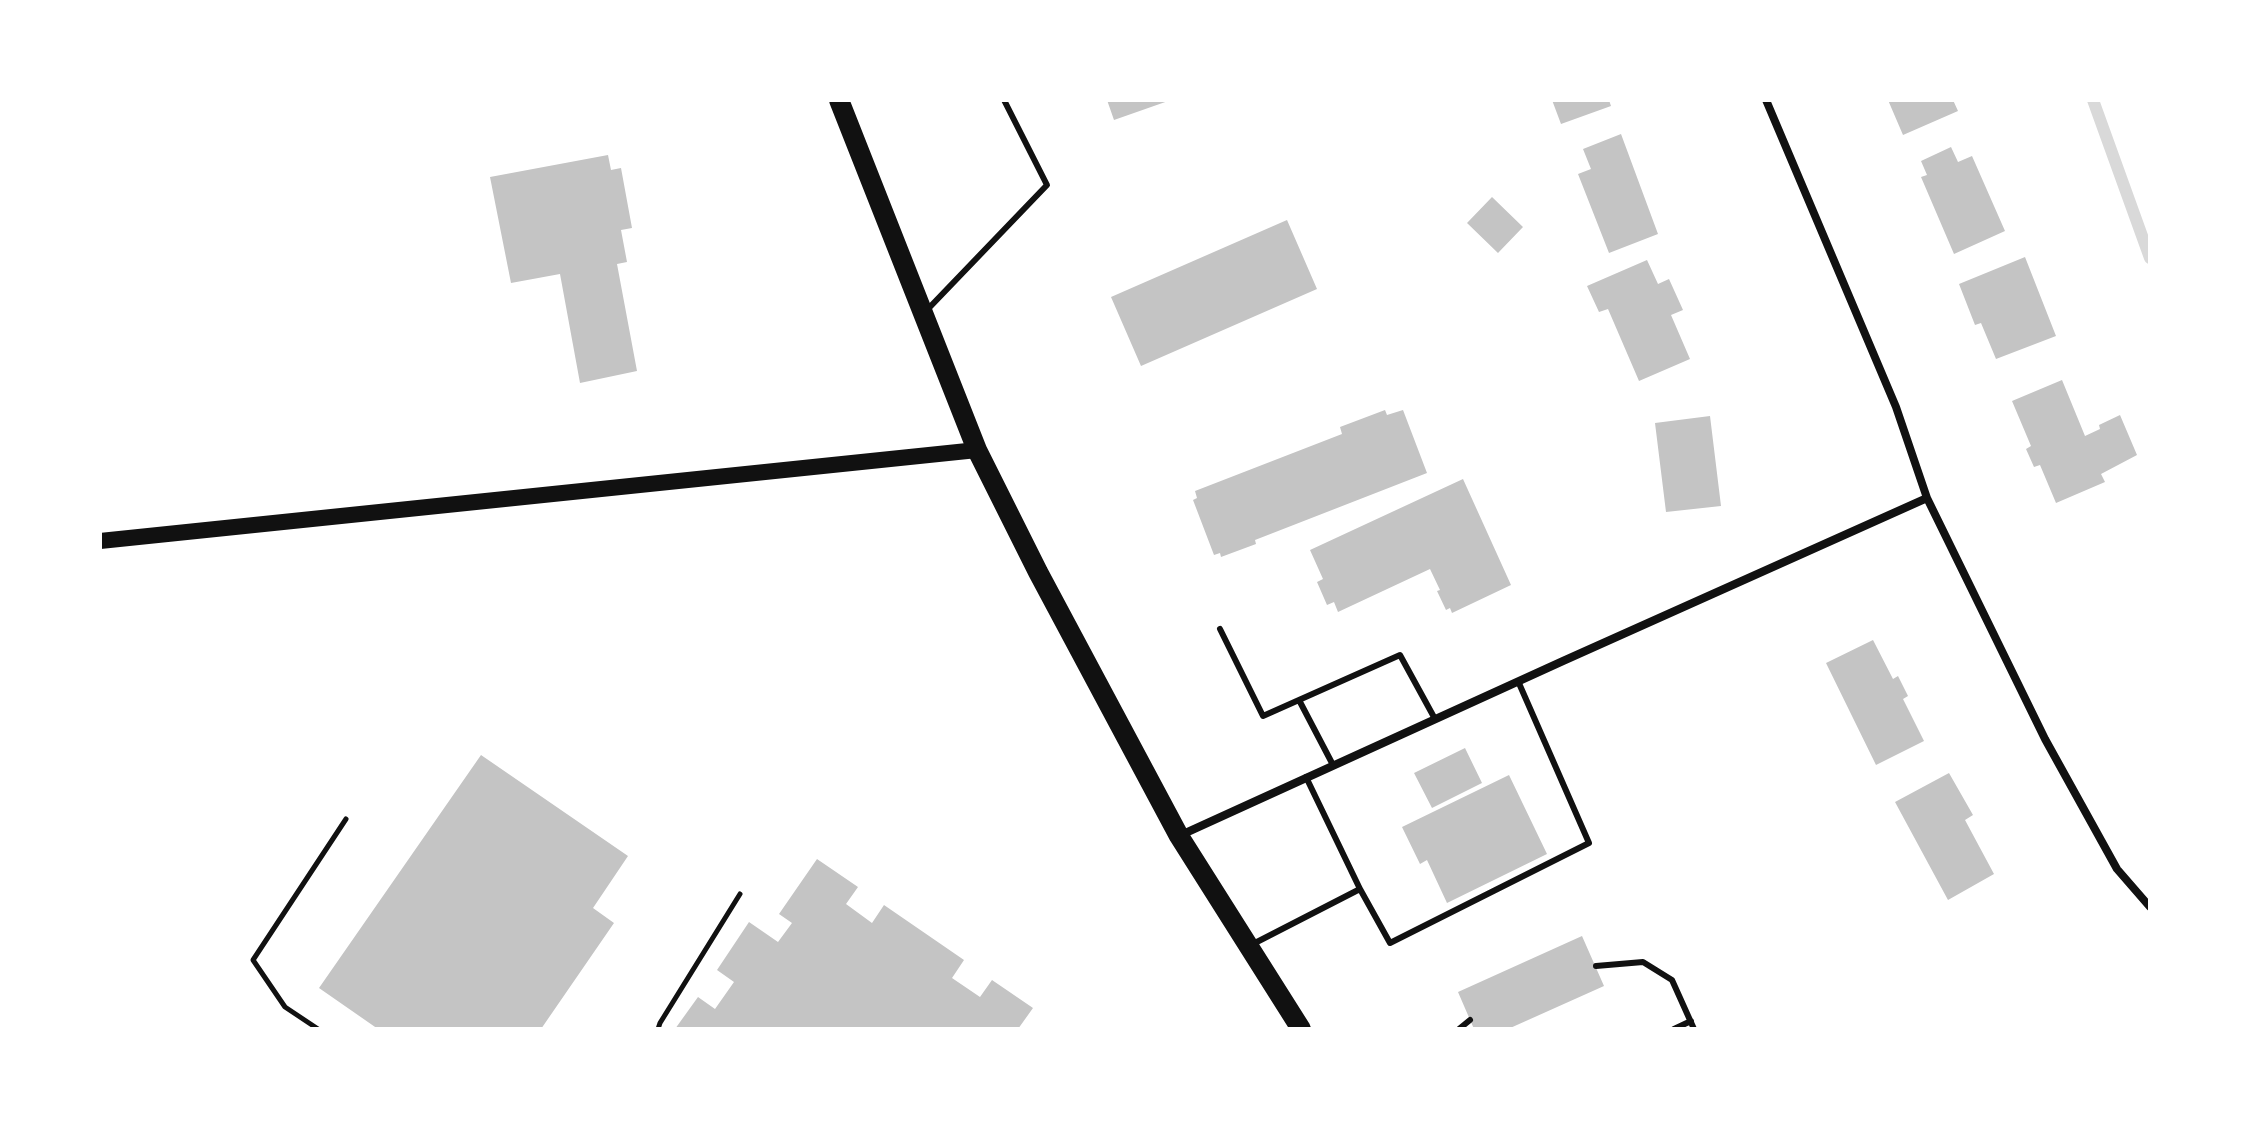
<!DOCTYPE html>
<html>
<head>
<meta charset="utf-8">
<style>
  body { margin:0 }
  #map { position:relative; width:2250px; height:1129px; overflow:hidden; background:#fff; font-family:"IBM Plex Sans",sans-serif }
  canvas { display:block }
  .frame { position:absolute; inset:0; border:102px solid #fff; pointer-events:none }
</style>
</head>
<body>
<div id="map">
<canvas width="2250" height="1129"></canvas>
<div class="frame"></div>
</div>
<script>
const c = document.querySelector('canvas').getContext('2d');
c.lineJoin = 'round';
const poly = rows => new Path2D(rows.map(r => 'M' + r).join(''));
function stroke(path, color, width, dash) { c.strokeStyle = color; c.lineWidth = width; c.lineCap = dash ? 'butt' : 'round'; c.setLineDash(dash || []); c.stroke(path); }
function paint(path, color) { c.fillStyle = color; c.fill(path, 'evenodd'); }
const stream = poly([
  [2093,100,2150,258]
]);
const building = poly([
  [1107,100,1171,100,1114,120],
  [1552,100,1609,100,1611,106,1561,124],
  [1888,100,1953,100,1958,111,1903,135],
  [1621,134,1658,234,1609,253,1578,174,1591,169,1583,149],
  [1951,147,1958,162,1972,156,2005,231,1954,254,1921,177,1927,175,1921,161],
  [608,155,611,170,621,168,632,228,621,230,627,262,617,264,637,371,580,383,560,274,511,283,490,177],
  [1492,197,1523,227,1498,253,1467,223],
  [1287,220,1317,289,1141,366,1111,297],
  [2025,257,2056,336,1996,359,1981,323,1975,325,1959,284],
  [1647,260,1658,284,1669,279,1683,310,1671,315,1690,359,1639,381,1608,309,1599,312,1587,286],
  [2062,380,2085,436,2100,429,2099,425,2120,415,2137,455,2101,474,2105,482,2056,503,2040,465,2034,467,2026,449,2031,446,2012,401],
  [1385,410,1387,415,1403,410,1427,473,1255,540,1256,544,1221,557,1220,553,1214,555,1193,500,1197,498,1195,491,1342,434,1340,427],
  [1710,416,1721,506,1666,512,1655,423],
  [1463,479,1511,585,1452,613,1450,608,1446,610,1437,591,1440,590,1430,569,1338,612,1334,602,1327,605,1317,582,1323,579,1310,550],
  [1873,640,1893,679,1898,676,1908,696,1903,699,1924,741,1876,765,1826,663],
  [1465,748,1482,783,1432,808,1414,773],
  [481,755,628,856,593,908,614,923,541,1029,378,1029,319,988],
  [1949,773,1973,815,1965,820,1994,874,1948,900,1895,802],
  [1509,775,1547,854,1447,903,1427,860,1420,864,1402,827],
  [817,859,858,887,846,904,872,923,884,905,964,960,952,978,980,997,992,980,1033,1008,1018,1029,675,1029,698,997,715,1009,734,982,717,970,749,922,778,942,792,923,779,914],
  [1582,936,1604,986,1508,1029,1474,1029,1458,992]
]);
const path = poly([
  [318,1029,285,1007,253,960,346,819],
  [658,1029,660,1023,740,894]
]);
const service = poly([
  [927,310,1047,185,1004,100],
  [1220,629,1263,716,1400,655,1435,719],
  [1299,700,1333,765],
  [1360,889,1390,943,1589,843,1518,681],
  [1251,945,1360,889,1306,777],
  [1596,966,1643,962,1672,980,1694,1029],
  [1459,1029,1470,1020],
  [1674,1029,1691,1021]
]);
const minor = poly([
  [1766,100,1896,407,1927,498,2045,739,2117,869,2150,907],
  [1181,835,1563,661,1927,498]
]);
const secondary = poly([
  [100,541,977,450]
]);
const primary = poly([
  [839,100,977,450,1038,572,1179,836,1301,1029]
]);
stroke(stream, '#d9d9d9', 12);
paint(building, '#c4c4c4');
stroke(path, '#111', 5);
stroke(service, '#111', 6);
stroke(minor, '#111', 8);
stroke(secondary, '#111', 16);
stroke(primary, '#111', 20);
</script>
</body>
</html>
